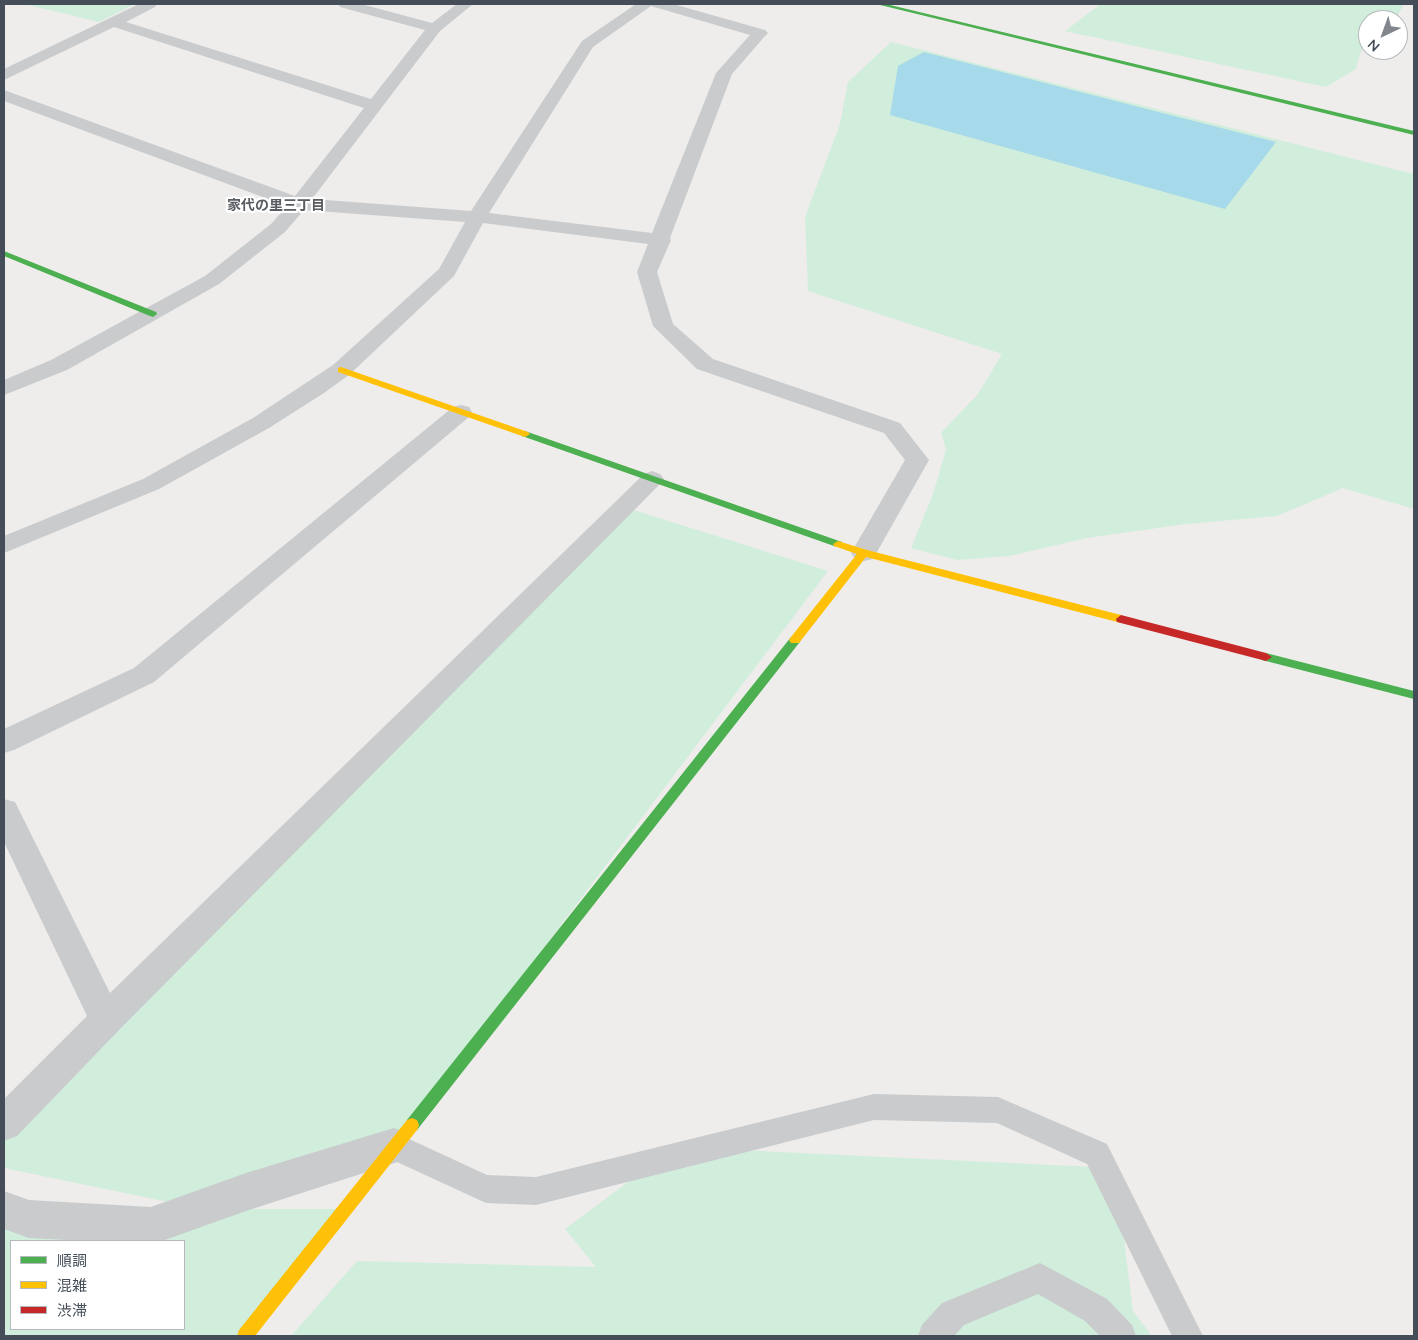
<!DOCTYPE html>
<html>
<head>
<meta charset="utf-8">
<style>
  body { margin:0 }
  #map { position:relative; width:1418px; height:1340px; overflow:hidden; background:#eeedec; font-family:Quicksand,"Noto Sans JP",sans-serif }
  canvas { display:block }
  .frame { position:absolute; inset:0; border:5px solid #454e58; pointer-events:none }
  .legend { position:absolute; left:10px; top:1240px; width:175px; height:90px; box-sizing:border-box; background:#fff; border:1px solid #b5b8bc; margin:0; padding:6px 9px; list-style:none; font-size:15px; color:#454e58 }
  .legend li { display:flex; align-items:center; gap:10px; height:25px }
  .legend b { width:25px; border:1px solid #b5b8bc }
  .north { position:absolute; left:1358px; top:10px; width:50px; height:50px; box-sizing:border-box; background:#fff; border:1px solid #b5b8bc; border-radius:50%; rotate:222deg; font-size:14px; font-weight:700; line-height:20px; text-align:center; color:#454e58 }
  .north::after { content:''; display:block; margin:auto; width:18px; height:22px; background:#80868c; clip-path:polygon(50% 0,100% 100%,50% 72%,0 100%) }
</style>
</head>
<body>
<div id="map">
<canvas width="1418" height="1340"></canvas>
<div class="frame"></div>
<ul class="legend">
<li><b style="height:6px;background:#4caf50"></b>順調</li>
<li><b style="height:6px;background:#ffc107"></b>混雑</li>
<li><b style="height:6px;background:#c62828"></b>渋滞</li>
</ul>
<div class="north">N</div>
</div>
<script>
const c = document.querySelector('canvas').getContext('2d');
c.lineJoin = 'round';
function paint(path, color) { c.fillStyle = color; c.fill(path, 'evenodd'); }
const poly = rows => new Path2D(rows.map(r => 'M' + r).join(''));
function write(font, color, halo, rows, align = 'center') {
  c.font = font + ' Quicksand,"Noto Sans JP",sans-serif'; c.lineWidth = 4.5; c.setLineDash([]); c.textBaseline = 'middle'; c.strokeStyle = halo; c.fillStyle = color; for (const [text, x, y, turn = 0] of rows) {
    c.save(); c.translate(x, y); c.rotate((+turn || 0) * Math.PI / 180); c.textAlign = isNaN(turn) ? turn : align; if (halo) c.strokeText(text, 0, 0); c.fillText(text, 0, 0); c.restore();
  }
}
const green = poly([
  [24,4,135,4,99,22],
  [1096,4,1404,4,1395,20,1368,20,1368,45,1361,51,1356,69,1326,87,1065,31,1098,6],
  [891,42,1414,174,1414,509,1343,488,1277,516,1186,524,1087,538,1009,556,957,560,911,548,933,494,946,450,941,433,978,394,1002,354,808,291,805,217,840,124,848,82],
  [624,507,828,571,394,1146,202,1209,345,1209,245,1336,4,1336,4,1210,29,1219,197,1208,4,1168,4,1125],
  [11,1241,184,1241,184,1329,11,1329],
  [675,1147,1115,1168,1133,1311,1152,1336,291,1336,357,1261,596,1267,565,1229]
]);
const water = poly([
  [924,52,1276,142,1225,209,890,115,898,66]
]);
const lane = poly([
  [874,1094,998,1097,1107,1144,1203,1336,1172,1336,1087,1164,997,1123,874,1120,536,1205,486,1203,384,1156,380,1146,384,1136,394,1132,487,1175,536,1177,874,1094],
  [1040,1263,1107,1299,1132,1325,1136,1336,1100,1336,1085,1321,1038,1294,964,1325,954,1336,918,1336,922,1325,942,1303,1040,1263]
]);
const street = poly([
  [139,4,157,4,155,7,126,22,371,99,425,30,340,7,338,4,361,4,432,23,457,4,473,4,440,31,312,199,471,211,582,41,636,4,673,4,765,30,768,33,765,36,732,74,670,238,671,240,657,272,673,324,713,359,900,423,925,455,929,460,873,559,864,561,855,559,851,553,905,460,884,433,697,369,653,326,637,272,648,244,483,223,454,276,349,375,324,393,269,428,159,489,4,553,4,536,143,479,253,418,333,365,439,269,465,222,304,210,285,232,219,284,67,370,4,395,4,380,51,360,205,276,271,224,287,206,4,101,4,90,295,196,364,108,114,27,4,80,4,69,139,4],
  [651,6,750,35,716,73,652,233,489,213,593,47,651,6],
  [461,405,469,407,472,412,469,417,154,682,14,750,4,753,4,729,134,668,453,407,461,405],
  [652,471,660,474,664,479,660,484,118,1031,17,1136,4,1141,4,1099,87,1016,4,842,4,799,15,802,110,993,644,474,652,471],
  [394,1128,407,1133,412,1146,407,1159,246,1211,162,1241,85,1241,29,1238,4,1229,4,1191,29,1200,151,1207,246,1173,394,1128]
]);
const fast = poly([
  [876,4,886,4,1414,131,1414,135,876,4],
  [4,251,156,312,157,314,153,317,150,316,4,256,4,251],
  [525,431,842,542,843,544,838,547,834,546,522,436,520,434,525,431],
  [795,636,801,640,799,643,417,1130,412,1132,407,1130,405,1125,407,1120,791,637,795,636],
  [1266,653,1414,691,1414,699,1262,660,1260,657,1266,653]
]);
const slow = poly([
  [341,367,528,432,530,434,525,437,522,436,338,372,338,368,341,367],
  [838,541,867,550,1121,615,1126,619,1121,623,866,557,799,643,791,643,789,640,791,637,857,554,834,546,833,544,838,541],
  [412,1118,417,1120,419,1125,417,1130,255,1336,237,1336,239,1330,407,1120,412,1118]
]);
const jam = poly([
  [1121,615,1266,653,1272,657,1266,661,1117,622,1116,619,1121,615]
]);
const farNeighbourhoodnames = [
  ["家代の里三丁目",276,206]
];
paint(green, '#d1eddc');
paint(water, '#a6d9ea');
paint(lane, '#c9cbcd');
paint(street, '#c9cbcd');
paint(fast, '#4caf50');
paint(slow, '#ffc107');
paint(jam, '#c62828');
write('bold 14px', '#595c60', '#fff', farNeighbourhoodnames);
</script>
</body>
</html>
